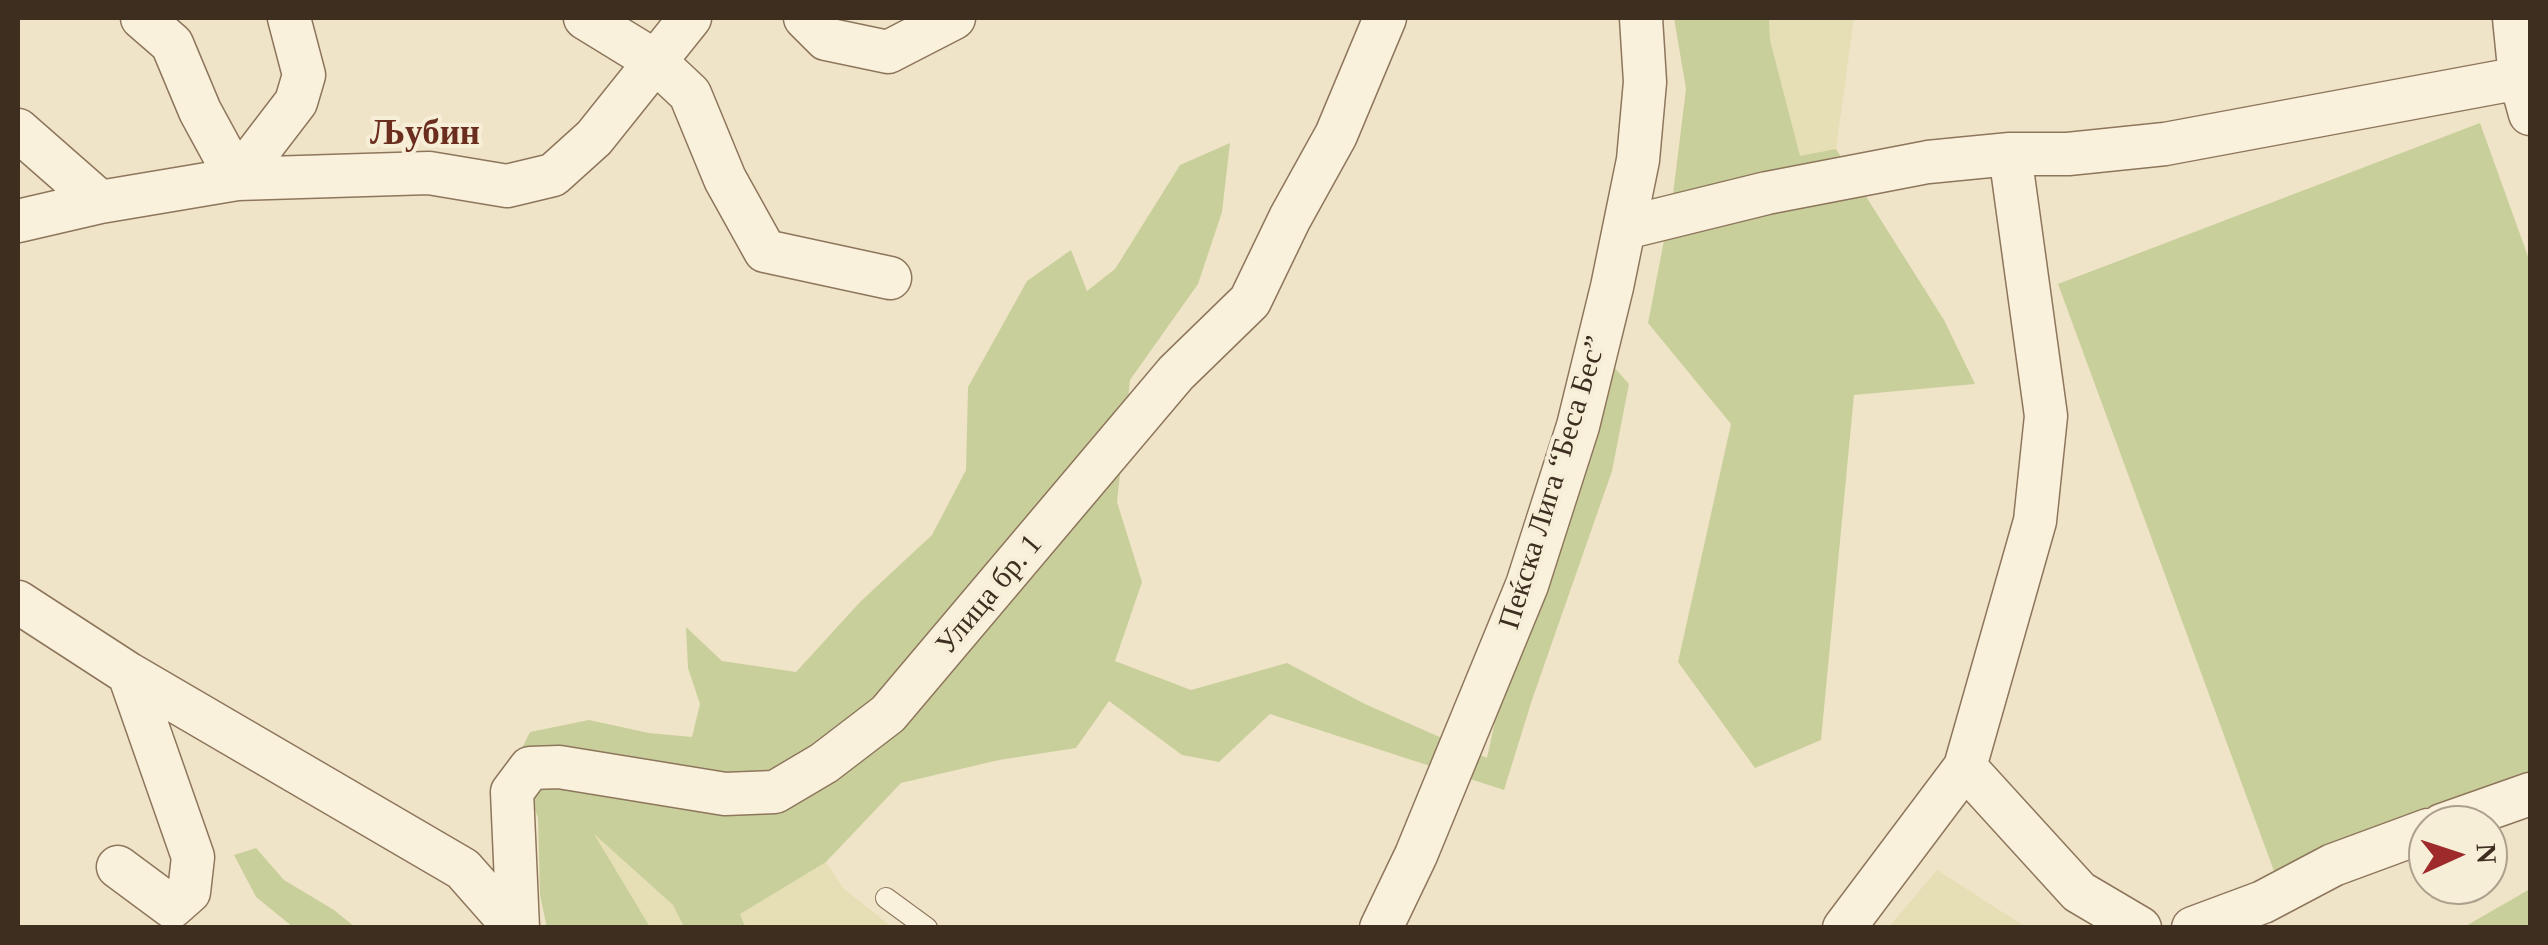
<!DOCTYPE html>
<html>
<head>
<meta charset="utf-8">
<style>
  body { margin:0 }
  #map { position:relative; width:2548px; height:945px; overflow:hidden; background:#f0e4c8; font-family:Georgia,serif }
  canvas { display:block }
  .frame { position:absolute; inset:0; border:20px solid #3d2e20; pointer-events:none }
  .north { position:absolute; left:2408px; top:805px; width:100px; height:100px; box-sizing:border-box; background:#f7eed8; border:2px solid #ada18e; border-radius:50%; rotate:87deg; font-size:28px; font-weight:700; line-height:40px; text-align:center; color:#3d2e20 }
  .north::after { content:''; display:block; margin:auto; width:35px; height:45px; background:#9e2a2b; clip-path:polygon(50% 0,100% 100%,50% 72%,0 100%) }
</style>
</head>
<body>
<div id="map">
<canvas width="2548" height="945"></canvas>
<div class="frame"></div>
<div class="north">N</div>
</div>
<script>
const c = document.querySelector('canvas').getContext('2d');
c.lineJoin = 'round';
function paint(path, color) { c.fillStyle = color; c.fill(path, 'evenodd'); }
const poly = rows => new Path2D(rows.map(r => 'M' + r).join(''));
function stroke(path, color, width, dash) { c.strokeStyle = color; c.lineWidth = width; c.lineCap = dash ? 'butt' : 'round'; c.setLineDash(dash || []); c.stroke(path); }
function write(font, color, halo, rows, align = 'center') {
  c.font = font + ' Georgia,serif'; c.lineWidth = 8; c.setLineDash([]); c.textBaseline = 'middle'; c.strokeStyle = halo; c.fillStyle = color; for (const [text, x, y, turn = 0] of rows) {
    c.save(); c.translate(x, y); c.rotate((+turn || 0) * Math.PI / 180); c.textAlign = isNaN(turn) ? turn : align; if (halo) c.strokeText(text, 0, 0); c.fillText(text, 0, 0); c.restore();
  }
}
const farmland = poly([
  [1769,18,1854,18,1836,149,1800,157,1770,40],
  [591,831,673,905,684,927,650,927],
  [826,862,843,888,892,927,745,927,739,914],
  [1937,870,2026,927,1889,927]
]);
const green = poly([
  [1674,18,1769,18,1770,40,1800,156,1836,149,1944,320,1975,384,1854,395,1821,740,1755,768,1678,662,1731,424,1648,323,1673,194,1686,89],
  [2480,123,2530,262,2530,783,2278,882,2058,284],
  [1230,143,1222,212,1198,284,1130,380,1117,502,1142,582,1115,661,1191,690,1287,663,1365,704,1487,758,1580,329,1629,384,1612,471,1532,700,1504,790,1270,714,1219,762,1182,755,1109,701,1076,748,999,760,901,783,826,862,740,914,745,927,684,927,673,905,594,834,650,927,547,928,540,895,538,818,517,758,530,732,589,720,649,733,692,737,700,704,688,668,686,627,722,661,796,672,860,602,932,535,966,470,968,387,1027,281,1071,250,1087,291,1115,269,1180,165],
  [256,848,284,880,334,910,355,927,293,927,256,897,234,855],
  [2530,889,2530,927,2464,927]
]);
const lane = poly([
  [886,898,927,928]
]);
const street = poly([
  [142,18,172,44,200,111,237,179,296,102,304,75,289,18],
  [585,18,655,61,690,94,725,179,765,251,890,278],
  [805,18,826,39,888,52,954,18],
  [2514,18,2520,78,2530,114],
  [18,130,100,202],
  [18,221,100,202,237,179,429,173,507,186,553,175,594,138,690,18],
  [1625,228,1767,193,1928,162,2010,154,2068,154,2165,144,2520,78],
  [18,602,129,674,463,869,515,928],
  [1965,767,2079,892,2140,928],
  [2442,825,2530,794],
  [118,867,172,907,189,892,193,857,129,674],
  [518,928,512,792,530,768,559,767,725,794,775,792,824,763,888,714,1176,373,1250,301,1290,218,1336,135,1385,18],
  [1381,928,1416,855,1527,585,1578,426,1612,287,1638,160,1645,82,1641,18],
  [1844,928,1965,767,2035,521,2046,416,2010,154],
  [2193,928,2263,902,2333,865,2428,830]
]);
const streetNames = [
  ["Пеќска Лига “Беса Бес”",1554,483,-73],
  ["Улица бр. 1",990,595,-50]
];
const quarterNames = [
  ["Љубин",425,135]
];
paint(farmland, '#e6deb5');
paint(green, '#c9cf9b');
stroke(lane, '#8d765c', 22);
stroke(street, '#8d765c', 45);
stroke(lane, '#faf1dc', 20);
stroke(street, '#faf1dc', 42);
write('30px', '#3d2e20', '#f7eed8', streetNames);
write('bold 35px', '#6b2e1e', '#f7eed8', quarterNames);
</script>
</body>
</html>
